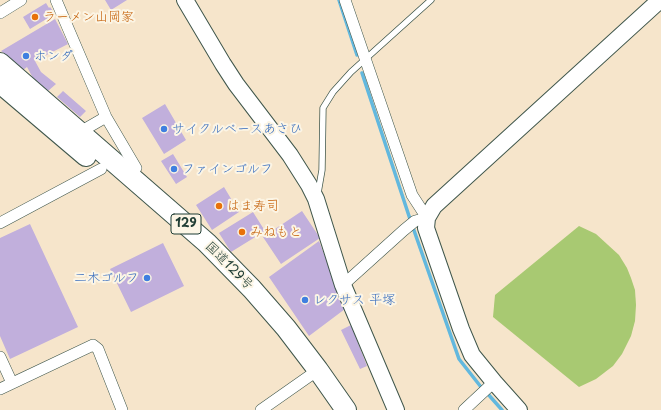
<!DOCTYPE html>
<html>
<head>
<meta charset="utf-8">
<style>
  body { margin:0 }
  canvas { display:block; background:#f6e5cb }
</style>
</head>
<body>
<canvas width="661" height="410"></canvas>
<script>
const c = document.querySelector('canvas').getContext('2d');
c.lineJoin = 'round';
function paint(path, color) { c.fillStyle = color; c.fill(path, 'evenodd'); }
const poly = rows => new Path2D(rows.map(r => 'M' + r).join(''));
function stroke(path, color, width, dash) { c.strokeStyle = color; c.lineWidth = width; c.lineCap = dash ? 'butt' : 'round'; c.setLineDash(dash || []); c.stroke(path); }
function write(font, color, halo, rows, align = 'center') {
  c.font = font + ' "Playpen Sans","Klee One",sans-serif'; c.lineWidth = 4; c.setLineDash([]); c.textBaseline = 'middle'; c.strokeStyle = halo; c.fillStyle = color; for (const [text, x, y, turn = 0] of rows) {
    c.save(); c.translate(x, y); c.rotate((+turn || 0) * Math.PI / 180); c.textAlign = isNaN(turn) ? turn : align; if (halo) c.strokeText(text, 0, 0); c.fillText(text, 0, 0); c.restore();
  }
}
const green = poly([
  [579,226,596,234,619,255,627,268,631,278,635,290,636,305,635,321,631,336,622,354,613,366,596,379,579,387,493,317,495,295]
]);
const stream = poly([
  [339,0,357,55],
  [362,73,410,219,459,359,481,387],
  [487,393,502,410]
]);
const building = poly([
  [105,0,127,0,111,10],
  [46,3,49,8,50,7,53,11,51,12,53,15,30,29,23,17],
  [55,19,68,44,35,61,41,72,56,84,48,91,33,78,27,67,23,70,1,51],
  [63,91,86,111,80,117,57,97],
  [165,104,186,140,164,154,142,118],
  [173,154,187,177,176,184,161,161],
  [224,187,239,212,212,230,196,205],
  [302,211,320,238,281,264,263,237],
  [253,212,265,231,231,252,219,233],
  [30,224,78,327,10,359,0,336,0,238],
  [319,241,345,309,309,336,269,277],
  [163,243,184,286,131,312,110,269],
  [351,325,367,366,360,369,341,330]
]);
const lane = poly([
  [318,193,322,170,323,108,333,92,351,72,431,0]
]);
const street = poly([
  [56,0,106,117,136,168,130,175],
  [0,13,21,0],
  [80,132,106,117],
  [0,223,101,169],
  [343,285,404,230,415,221,427,218,412,195,345,0],
  [0,357,12,383],
  [0,389,93,345,98,349,122,410],
  [261,410,318,370],
  [464,410,494,382]
]);
const secondary = poly([
  [185,0,223,64,236,84,290,155,309,185,316,199,343,285,396,410],
  [519,410,494,382,472,355,461,329,426,228,427,218,434,206,660,0]
]);
const highway = poly([
  [0,63,207,243,252,289,286,328,318,370,346,410],
  [0,83,86,156]
]);
const markers = [
  [35,17,4,"#e8710a"],
  [26,56,4,"#3f7fe0"],
  [164,129,4,"#3f7fe0"],
  [174,169,4,"#3f7fe0"],
  [219,206,4,"#e8710a"],
  [242,232,4,"#e8710a"],
  [147,278,4,"#3f7fe0"],
  [305,300,4,"#3f7fe0"]
];
const shields = [
  [186,224,30]
];
const shieldNames = [
  ["129",186,224]
];
const foodNames = [
  ["ラーメン山岡家",43,17],
  ["はま寿司",227,206],
  ["みねもと",250,232]
];
const shopNames = [
  ["ホンダ",34,56],
  ["サイクルベースあさひ",172,129],
  ["ファインゴルフ",182,169],
  ["二木ゴルフ",139,278,"right"],
  ["レクサス 平塚",313,300]
];
const streetNames = [
  ["国道129号",229,266,45]
];
paint(green, '#a8c972');
stroke(stream, '#62b8de', 3.5);
paint(building, '#c1afdc');
stroke(lane, '#3f564b', 7);
stroke(street, '#3f564b', 12);
stroke(secondary, '#3f564b', 18);
stroke(highway, '#3f564b', 22);
stroke(lane, '#fff', 5.5);
stroke(street, '#fff', 11);
stroke(secondary, '#fff', 16);
stroke(highway, '#fff', 20);
for (const [x, y, r, color] of markers) { const dot = new Path2D(); dot.arc(x, y, r, 0, 2 * Math.PI); c.fillStyle = color; c.fill(dot); stroke(dot, '#fcf5e5', 1.5); }
for (const [x, y, w] of shields) { const box = new Path2D(); box.roundRect(x - w / 2, y - 10, w, 20, 3); c.fillStyle = '#fcf5e5'; c.fill(box); stroke(box, '#1f3d34', 1); }
write('bold 12px', '#1f3d34', null, shieldNames);
write('13px', '#c56008', '#fcf5e5', foodNames, 'left');
write('13px', '#366cbe', '#fcf5e5', shopNames, 'left');
write('13px', '#1f3d34', '#fcf5e5', streetNames);
</script>
</body>
</html>
